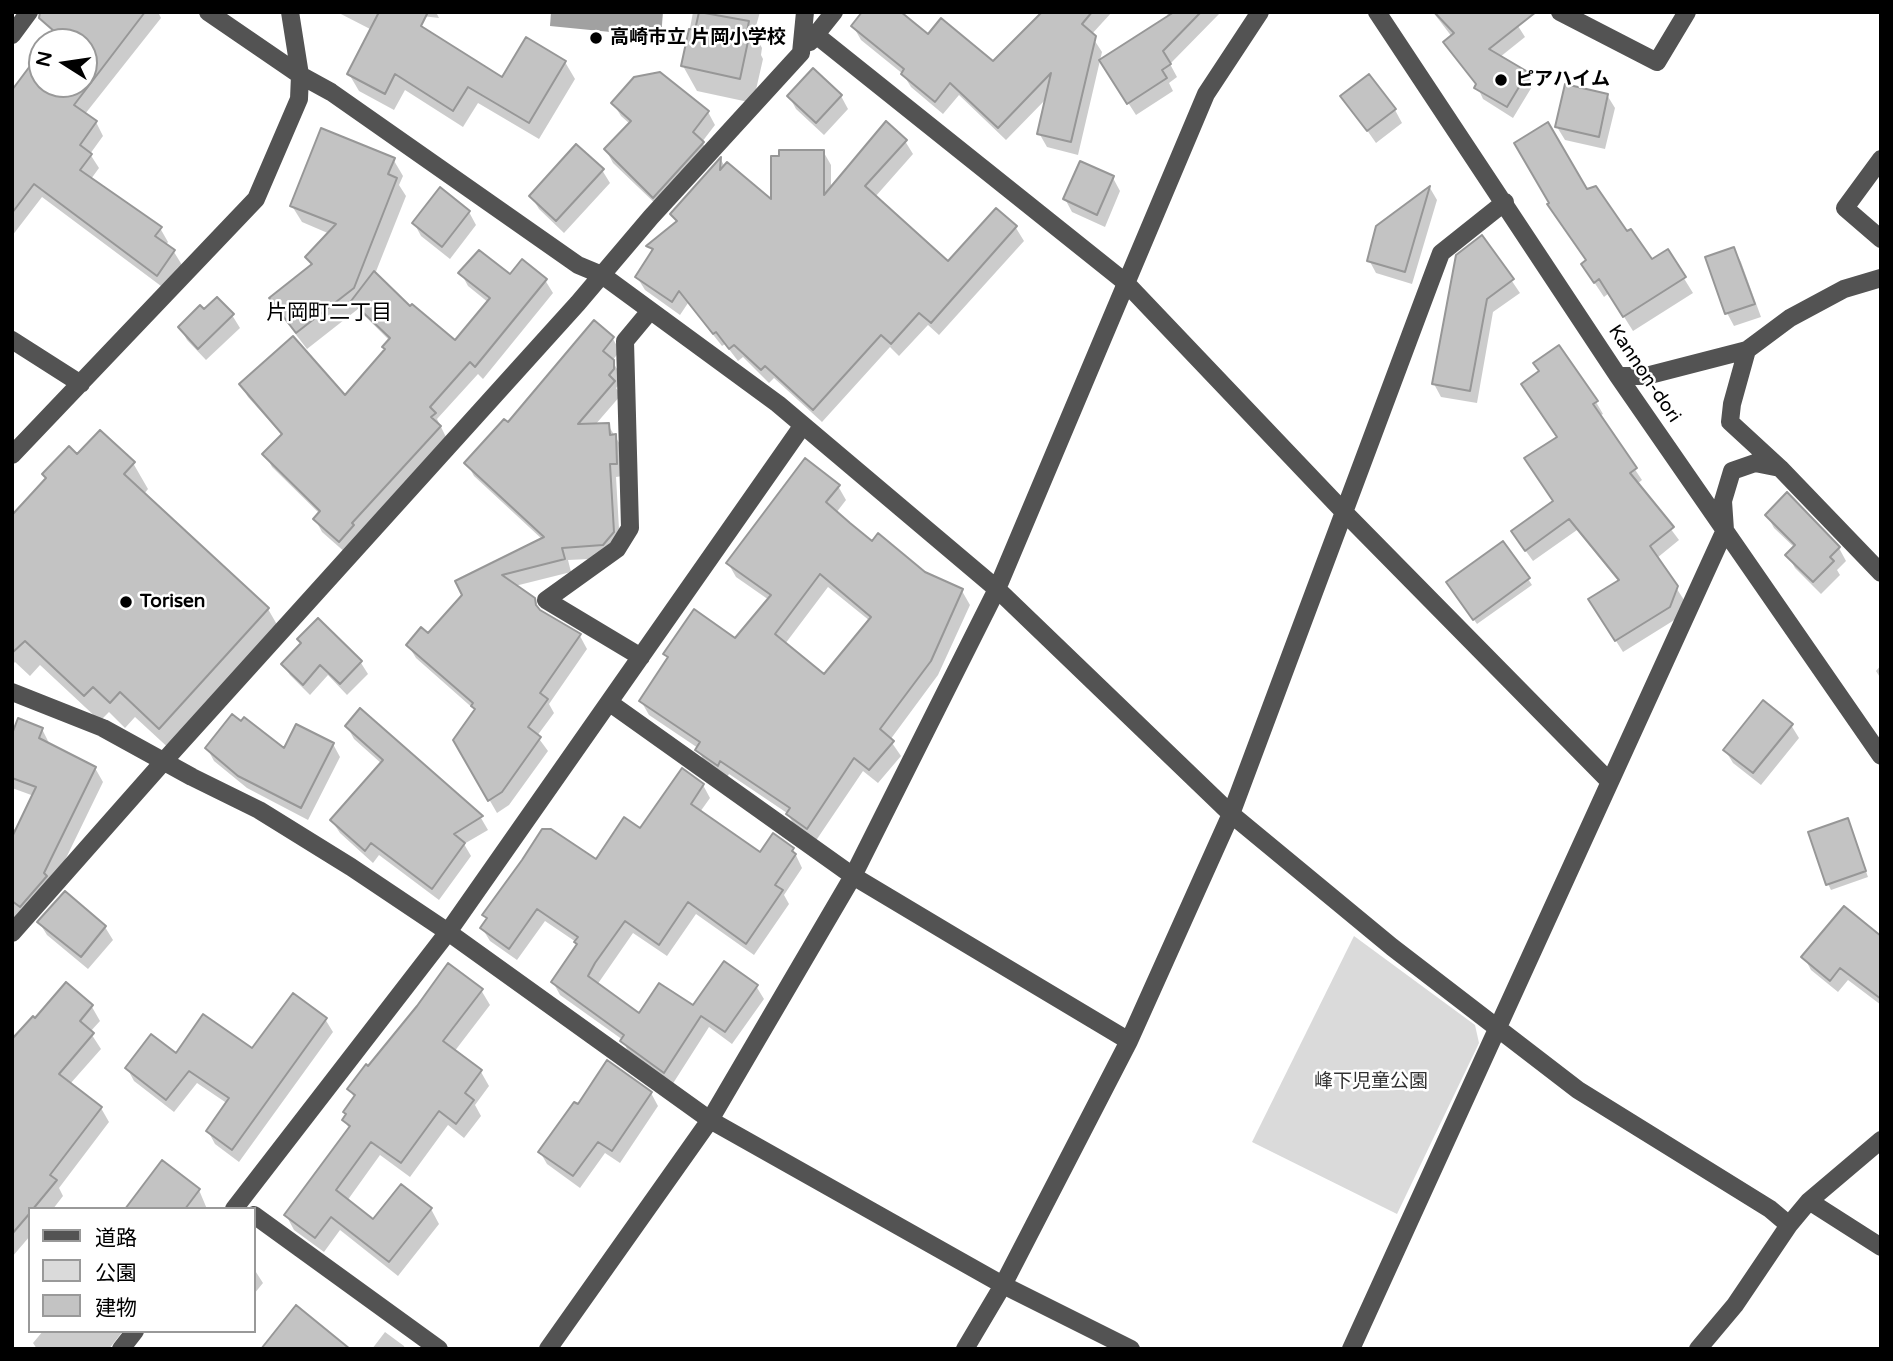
<!DOCTYPE html>
<html>
<head>
<meta charset="utf-8">
<style>
  body { margin:0 }
  #map { position:relative; width:1893px; height:1361px; overflow:hidden; background:#fff; font-family:"Varela Round","Noto Sans JP",sans-serif }
  canvas { display:block }
  .frame { position:absolute; inset:0; border:14px solid #000; pointer-events:none }
  .legend { position:absolute; left:28px; top:1207px; width:228px; height:126px; box-sizing:border-box; background:#fff; border:2px solid #999; margin:0; padding:9px 12px; list-style:none; font-size:21px; color:#000 }
  .legend li { display:flex; align-items:center; gap:14px; height:35px }
  .legend b { width:35px; border:2px solid #999 }
  .north { position:absolute; left:28px; top:28px; width:70px; height:70px; box-sizing:border-box; background:#fff; border:2px solid #999; border-radius:50%; rotate:282deg; font-size:19px; font-weight:700; line-height:28px; text-align:center; color:#000 }
  .north::after { content:''; display:block; margin:auto; width:24px; height:32px; background:#000; clip-path:polygon(50% 0,100% 100%,50% 72%,0 100%) }
</style>
</head>
<body>
<div id="map">
<canvas width="1893" height="1361"></canvas>
<div class="frame"></div>
<ul class="legend">
<li><b style="height:9px;background:#535353"></b>道路</li>
<li><b style="height:19px;background:#dadada"></b>公園</li>
<li><b style="height:19px;background:#c3c3c3"></b>建物</li>
</ul>
<div class="north">N</div>
</div>
<script>
const c = document.querySelector('canvas').getContext('2d');
c.lineJoin = 'round';
function paint(path, color) { c.fillStyle = color; c.fill(path, 'evenodd'); }
const poly = rows => new Path2D(rows.map(r => 'M' + r).join(''));
function stroke(path, color, width, dash) { c.strokeStyle = color; c.lineWidth = width; c.lineCap = dash ? 'butt' : 'round'; c.setLineDash(dash || []); c.stroke(path); }
function write(font, color, halo, rows, align = 'center') {
  c.font = font + ' "Varela Round","Noto Sans JP",sans-serif'; c.lineWidth = 5; c.setLineDash([]); c.textBaseline = 'middle'; c.strokeStyle = halo; c.fillStyle = color; for (const [text, x, y, turn = 0] of rows) {
    c.save(); c.translate(x, y); c.rotate((+turn || 0) * Math.PI / 180); c.textAlign = isNaN(turn) ? turn : align; if (halo) c.strokeText(text, 0, 0); c.fillText(text, 0, 0); c.restore();
  }
}
const green = poly([
  [1354,936,1475,1025,1479,1043,1397,1214,1252,1142]
]);
const water = poly([
  [551,12,663,12,661,37,550,26]
]);
const shadow = poly([
  [58,12,158,12,161,18,85,114,96,122,103,136,90,154,99,168,91,179,160,228,168,242,165,246,174,252,182,265,165,289,42,197,12,236,12,93,42,53,42,84,84,84,84,42,50,42,55,35,48,24],
  [337,12,436,12,439,18,397,13,503,80,526,39,565,62,575,79,539,139,478,103,463,127,405,90,394,110,359,91,349,74,372,30],
  [693,12,760,12,754,33,762,48,761,55,763,59,753,103,697,91,683,66],
  [1041,12,1112,12,1091,35,1102,52,1078,155,1047,147,1039,133,1047,98,1006,140,959,95,943,114,911,87,903,74,861,40,853,26,928,36,993,63],
  [1165,12,1221,12,1170,64,1177,77,1169,83,1173,91,1136,115,1109,73,1170,17],
  [1433,12,1507,12,1518,26,1525,37,1500,57,1526,73,1533,85,1513,118,1483,99,1477,86,1445,42,1452,37],
  [660,74,708,112,715,125,702,142,710,156,661,209,613,163,606,150,630,124,621,116,613,103],
  [1607,95,1615,108,1605,149,1565,140,1557,127],
  [789,96,841,96,848,109,824,135,796,109],
  [1343,96,1395,110,1402,123,1376,143],
  [905,141,913,154,875,197,948,263,996,210,1016,228,1024,241,939,335,928,325,899,356,890,347,822,422,774,378,769,383,743,357,738,361,725,344,722,346,688,303,680,315,645,290,637,277,653,253,649,246,677,223,672,214,721,160,725,167,773,203,823,151,831,165,831,190],
  [393,159,403,176,399,185,406,196,375,274,410,309,455,343,489,303,468,286,461,273,545,280,553,293,483,379,478,374,437,419,447,439,347,554,322,532,315,519,320,514,272,467,265,454,283,436,248,397,241,385,345,397,386,350,390,341,358,309,307,349,281,315,271,298,312,266,307,258,330,234,302,222,292,206],
  [602,170,610,183,564,233,539,209,531,196],
  [1113,178,1120,191,1105,227,1072,212,1065,199],
  [1430,188,1437,200,1412,284,1376,273,1369,260,1378,227],
  [1586,191,1651,262,1667,251,1693,293,1633,331,1609,293,1604,297,1592,279,1588,261],
  [469,212,476,225,450,259,421,236,414,223],
  [1482,237,1520,293,1493,312,1477,403,1441,397,1434,384],
  [1734,249,1741,262,1761,317,1734,326,1727,313,1707,258],
  [232,315,240,328,206,360,187,340,180,327],
  [594,322,613,339,620,351,612,361,621,375,621,383,616,388,621,395,595,425,608,425,623,449,623,476,616,477,620,546,610,558,568,560,571,572,515,586,534,600,541,612,580,636,587,649,549,704,554,713,537,736,548,751,509,805,497,813,455,740,476,711,416,658,408,645,428,635,543,540,474,476,467,463,508,425],
  [1530,397,1596,402,1603,414,1599,416,1642,480,1637,484,1679,540,1657,558,1684,600,1676,619,1623,652,1597,611,1619,582,1577,530,1533,561,1520,543,1554,502,1558,438],
  [77,456,133,463,148,489,144,494,268,609,283,635,174,753,135,717,125,728,109,712,100,721,40,665,30,676,15,662,12,665,12,518,47,480,44,474],
  [838,486,846,500,836,513,873,543,924,573,962,591,970,605,938,675,890,740,901,756,878,783,863,771,815,842,796,828,787,813,729,774,726,779,705,764,698,748,649,715,641,701,668,660,665,654,736,640,769,600,736,577,728,563],
  [828,587,870,621,824,677,785,644],
  [1787,495,1839,548,1846,561,1837,570,1840,575,1821,594,1795,568,1788,555,1795,548,1774,528,1767,515],
  [1528,579,1532,585,1477,624,1452,589],
  [318,621,361,663,368,674,347,695,328,675,310,695,290,675,283,664,302,644],
  [1881,665,1881,679,1876,671],
  [360,711,481,818,488,830,464,844,471,856,439,900,379,855,373,863,340,833,332,821,382,764,354,739,347,726],
  [1791,725,1799,738,1761,785,1733,763,1725,750],
  [42,729,50,745,95,768,103,782,52,887,12,926,12,832,22,821,34,796,12,788,12,735],
  [333,744,340,757,308,820,247,788,214,761,207,748,284,751],
  [682,771,703,785,710,798,700,812,760,855,793,849,802,868,784,895,789,904,754,955,696,914,667,956,633,933,597,985,639,1015,694,1008,756,986,764,999,732,1044,709,1027,672,1085,629,1054,623,1040,560,995,553,982,578,946,576,942,545,921,517,960,490,941,482,928,487,920,484,915,596,861,640,830],
  [1850,826,1868,877,1831,890,1828,884],
  [39,922,105,927,113,940,88,969,47,935],
  [1881,938,1881,1005,1848,980,1838,992,1811,970,1804,957],
  [66,984,92,1007,100,1021,90,1032,101,1049,70,1084,101,1108,109,1122,59,1188,63,1196,53,1209,30,1209,30,1236,12,1257,12,1043],
  [481,990,490,1005,454,1052,481,1072,489,1086,475,1105,481,1116,464,1138,448,1125,410,1177,380,1155,347,1201,374,1221,431,1209,439,1224,398,1276,340,1230,324,1252,294,1230,286,1215,350,1130,344,1120,347,1116,345,1112,355,1099,349,1089,369,1068],
  [325,1019,333,1032,239,1162,215,1144,208,1131,228,1104,197,1083,174,1112,134,1081,127,1068,253,1051],
  [651,1093,658,1106,620,1163,605,1153,580,1188,547,1164,540,1152,578,1107],
  [199,1190,207,1209,127,1209],
  [254,1269,263,1283,254,1294],
  [43,1331,123,1331,109,1349,37,1349,33,1343],
  [385,1332,404,1346,405,1349,372,1349]
]);
const building = poly([
  [40,12,145,12,74,105,97,121,80,145,92,154,80,170,162,227,155,236,175,250,157,276,34,184,12,213,12,90,42,50,42,84,84,84,84,42,48,42,55,32,39,18,40,12],
  [379,12,428,12,421,26,502,77,526,37,566,61,529,123,468,87,453,111,395,74,385,94,347,74,379,12],
  [699,12,749,21,747,32,750,32,740,79,681,66,689,29,695,30,699,12],
  [862,12,901,12,928,34,941,18,993,61,1042,12,1092,12,1082,24,1096,36,1071,142,1037,134,1051,73,998,128,950,83,935,102,901,74,904,69,851,26,862,12],
  [1174,12,1201,12,1163,51,1171,64,1162,70,1167,78,1127,104,1099,60,1174,12],
  [1434,12,1536,12,1489,49,1528,72,1507,107,1474,88,1476,84,1443,42,1454,33,1434,12],
  [813,68,842,95,816,123,787,96,813,68],
  [660,72,709,111,693,132,704,142,653,198,604,149,631,121,611,103,634,77,660,72],
  [1369,74,1396,109,1367,131,1340,96,1369,74],
  [1565,84,1608,94,1599,137,1555,127,1565,84],
  [886,121,907,140,865,186,948,261,996,208,1017,226,931,323,919,313,891,344,881,335,813,410,765,366,761,370,734,345,729,349,716,332,713,334,679,291,672,302,635,277,653,249,646,246,677,221,670,214,721,157,720,170,727,162,771,199,771,156,779,156,779,150,824,150,824,195,886,121],
  [1548,122,1587,189,1596,186,1627,231,1631,229,1652,259,1668,249,1686,277,1623,317,1599,279,1594,283,1581,264,1586,260,1547,204,1549,203,1514,143,1548,122],
  [321,128,395,158,388,174,397,178,354,288,296,333,269,298,312,264,305,257,336,224,290,206,321,128],
  [576,144,604,169,556,221,529,196,576,144],
  [1080,161,1114,176,1097,215,1063,199,1080,161],
  [1430,186,1405,272,1367,261,1376,226,1430,186],
  [440,187,470,211,442,247,412,223,440,187],
  [1482,235,1514,279,1487,299,1470,391,1432,384,1456,255,1482,235],
  [1734,247,1755,304,1725,314,1705,257,1734,247],
  [479,250,510,274,522,259,547,279,475,367,470,362,430,407,436,413,431,417,441,426,352,523,354,525,339,542,313,519,320,511,262,454,282,434,239,384,293,336,345,395,385,349,382,347,390,338,351,301,374,271,410,306,412,304,455,340,490,298,458,273,479,250],
  [217,297,234,314,198,349,178,327,200,305,204,309,217,297],
  [594,320,614,337,603,351,614,360,614,369,609,375,615,381,578,424,609,423,610,435,616,434,617,464,610,464,614,532,603,545,562,548,565,559,502,575,535,598,536,605,540,610,581,634,540,693,548,699,528,727,541,737,502,792,488,801,453,740,475,709,471,706,473,703,406,645,421,627,428,633,462,595,455,581,544,537,464,463,504,419,508,422,594,320],
  [1559,345,1598,401,1593,404,1637,468,1630,473,1674,527,1650,546,1678,586,1670,607,1615,641,1588,599,1619,580,1569,519,1525,551,1511,531,1553,501,1524,458,1557,437,1521,384,1539,371,1533,363,1559,345],
  [100,430,135,462,124,474,269,608,159,729,120,692,110,703,93,687,84,696,25,641,12,653,12,515,46,478,42,474,69,446,77,454,100,430],
  [805,458,840,485,826,502,850,523,872,541,878,533,925,572,963,589,931,661,880,729,894,741,869,770,854,758,807,829,786,814,790,808,720,761,718,766,695,750,700,742,639,701,668,657,663,654,694,609,735,638,771,595,726,563,805,458],
  [820,574,871,617,824,674,775,634,820,574],
  [1787,492,1840,547,1830,557,1834,561,1813,582,1785,555,1795,545,1765,515,1787,492],
  [1503,541,1530,578,1473,620,1446,582,1503,541],
  [318,618,362,661,340,684,320,665,303,685,281,664,301,643,297,639,318,618],
  [1763,700,1793,724,1753,773,1723,750,1763,700],
  [360,708,483,816,454,834,465,843,432,889,371,843,365,851,330,820,383,760,345,726,360,708],
  [232,714,241,721,244,717,284,748,296,724,334,743,301,808,238,776,205,748,232,714],
  [18,718,43,728,39,738,96,767,44,873,47,876,20,907,12,901,12,837,36,787,12,778,12,734,18,718],
  [682,768,704,784,691,804,760,852,773,833,794,848,792,851,796,854,775,885,783,890,746,944,688,902,659,945,625,921,595,963,588,976,639,1013,659,983,693,1005,724,961,758,985,725,1032,701,1016,664,1073,620,1041,624,1035,551,982,577,944,574,942,578,937,537,909,509,949,480,928,487,918,482,915,522,860,542,829,551,829,596,859,624,817,640,828,682,768],
  [1848,818,1866,871,1826,885,1808,832,1848,818],
  [65,891,106,926,81,957,37,922,65,891],
  [1844,906,1881,936,1881,999,1840,968,1830,981,1801,957,1844,906],
  [448,963,483,989,443,1041,482,1070,465,1093,474,1100,456,1124,439,1111,401,1163,371,1142,336,1190,373,1219,401,1184,432,1208,389,1262,331,1217,315,1238,284,1215,350,1126,342,1120,346,1114,343,1112,355,1095,347,1089,366,1064,368,1066,417,1006,448,963],
  [66,982,93,1005,80,1021,94,1033,59,1074,102,1107,50,1175,57,1180,33,1209,30,1209,30,1213,12,1234,12,1039,33,1016,35,1018,66,982],
  [293,993,327,1018,232,1150,206,1131,229,1098,189,1071,166,1100,125,1068,151,1034,176,1053,203,1014,252,1048,293,993],
  [607,1060,652,1092,612,1151,598,1142,573,1176,538,1152,574,1102,578,1104,607,1060],
  [162,1160,200,1189,185,1209,125,1209,162,1160],
  [296,1305,350,1349,261,1349,296,1305]
]);
const minor = poly([
  [208,12,300,75,331,92,578,265,602,275,778,404,997,589,1231,814,1392,947,1578,1090,1770,1209,1789,1225],
  [1377,12,1618,376,1881,756],
  [1560,12,1657,62,1687,12],
  [12,35,29,12],
  [816,35,1125,282,1344,512,1609,781],
  [810,42,834,12],
  [1881,159,1845,208,1881,239],
  [12,340,81,384],
  [1747,350,1732,404,1730,422,1780,468,1881,573],
  [1618,376,1646,376,1747,350,1790,318,1844,289,1881,278],
  [12,455,256,199,299,99,300,75,290,12],
  [641,657,546,600,617,549,630,528,625,341,650,311],
  [12,692,103,728,192,777,259,810,351,867,448,932,710,1120,1003,1285,1131,1349],
  [610,703,853,876,1129,1041],
  [12,933,164,761,578,303,651,217,801,53,805,12],
  [1809,1201,1881,1247],
  [234,1209,448,932,803,425],
  [254,1215,439,1349],
  [121,1349,135,1331],
  [548,1349,710,1120,853,876,997,589,1206,94,1260,12],
  [965,1349,1003,1285,1129,1041,1231,814,1441,253,1505,202],
  [1351,1349,1725,530,1723,501,1732,471,1755,463,1780,468],
  [1698,1349,1735,1305,1789,1225,1809,1201,1881,1140]
]);
const markers = [
  [596,38,7,"#000"],
  [1501,80,7,"#000"],
  [126,602,7,"#000"]
];
const poiNames = [
  ["高崎市立 片岡小学校",610,38],
  ["ピアハイム",1515,80],
  ["Torisen",140,602]
];
const streetNames = [
  ["Kannon-dori",1644,374,56]
];
const parkNames = [
  ["峰下児童公園",1371,1082]
];
const neighbourhoodNames = [
  ["片岡町二丁目",329,313]
];
paint(green, '#dadada');
paint(water, '#a1a1a1');
paint(shadow, '#0003');
paint(building, '#c3c3c3');
stroke(building, '#979797', 2);
stroke(minor, '#535353', 18);
for (const [x, y, r, color] of markers) { const dot = new Path2D(); dot.arc(x, y, r, 0, 2 * Math.PI); c.fillStyle = color; c.fill(dot); stroke(dot, '#fff', 2.5); }
write('bold 19px', '#000', '#fff', poiNames, 'left');
write('19px', '#000', '#fff', streetNames);
write('19px', '#313131', '#fff', parkNames);
write('21px', '#000', '#fff', neighbourhoodNames);
</script>
</body>
</html>
